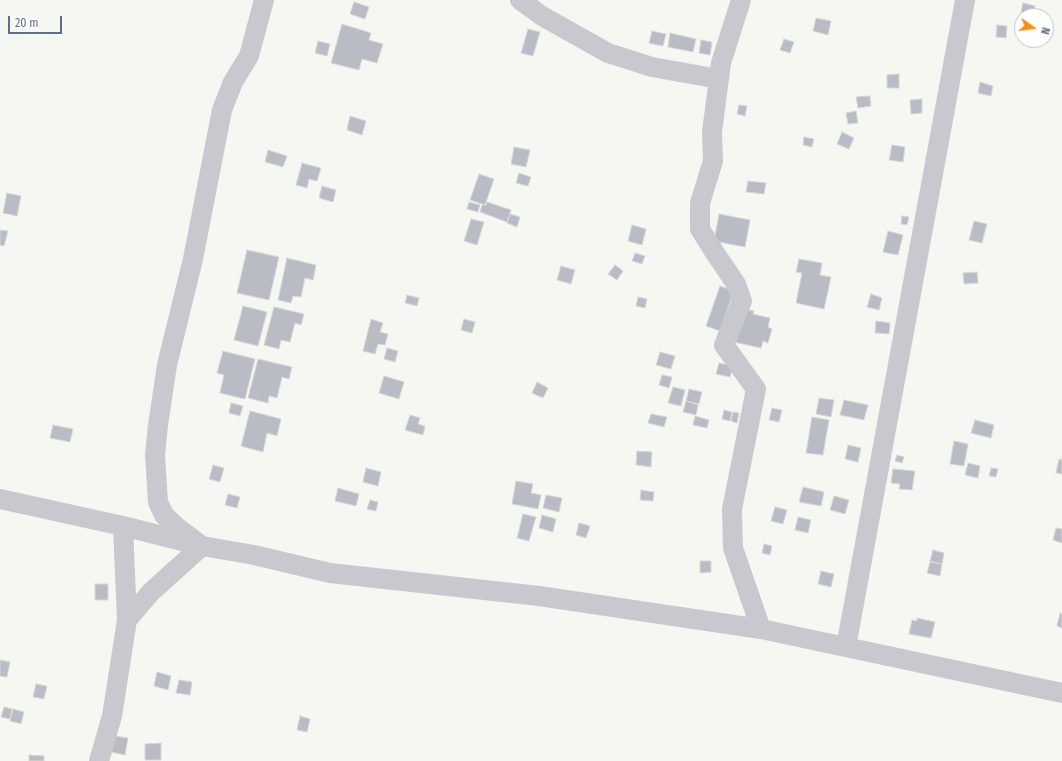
<!DOCTYPE html>
<html>
<head>
<meta charset="utf-8">
<style>
  body { margin:0 }
  #map { position:relative; width:1062px; height:761px; overflow:hidden; background:#f5f7f2; font-family:"Fira Sans Condensed",sans-serif }
  canvas { display:block }
  .north { position:absolute; left:1014px; top:8px; width:40px; height:40px; box-sizing:border-box; background:#fff; border:1px solid #c0c4cf; border-radius:50%; rotate:104deg; font-size:11px; font-weight:700; line-height:16px; text-align:center; color:#626b87 }
  .north::after { content:''; display:block; margin:auto; width:14px; height:18px; background:#f48e14; clip-path:polygon(50% 0,100% 100%,50% 72%,0 100%) }
  .scale { position:absolute; left:8px; top:16px; width:54px; height:18px; box-sizing:border-box; border:2px solid #626b87; border-top:0; padding-left:5px; font-size:12px; line-height:14px; white-space:nowrap; color:#626b87; -webkit-text-stroke:3px #fff; paint-order:stroke }
</style>
</head>
<body>
<div id="map">
<canvas width="1062" height="761"></canvas>
<div class="north">N</div>
<div class="scale">20 m</div>
</div>
<script>
const c = document.querySelector('canvas').getContext('2d');
c.lineJoin = 'round';
function paint(path, color) { c.fillStyle = color; c.fill(path, 'evenodd'); }
const poly = rows => new Path2D(rows.map(r => 'M' + r).join(''));
function stroke(path, color, width, dash) { c.strokeStyle = color; c.lineWidth = width; c.lineCap = dash ? 'butt' : 'round'; c.setLineDash(dash || []); c.stroke(path); }
const building = poly([
  [354,2,369,7,365,19,350,14,354,2],
  [1023,3,1035,6,1033,15,1021,12,1023,3],
  [816,18,831,21,828,35,813,31,816,18],
  [342,24,371,33,369,40,383,44,377,63,362,59,359,70,331,63,342,24],
  [997,25,1007,26,1006,38,996,37,997,25],
  [528,29,540,32,533,56,521,53,528,29],
  [652,31,666,34,663,46,649,43,652,31],
  [670,33,696,39,693,52,668,47,670,33],
  [784,39,794,42,790,53,780,50,784,39],
  [701,40,712,42,710,55,699,53,701,40],
  [318,41,330,44,327,56,315,53,318,41],
  [899,74,899,88,887,88,887,75,899,74],
  [980,82,993,86,991,96,978,93,980,82],
  [870,96,871,106,858,108,856,97,870,96],
  [922,99,922,113,911,114,910,100,922,99],
  [739,105,747,106,745,116,737,114,739,105],
  [856,111,858,123,848,124,846,113,856,111],
  [350,116,366,121,362,135,347,130,350,116],
  [842,132,854,138,849,149,837,144,842,132],
  [804,137,814,139,812,147,803,145,804,137],
  [892,145,905,147,903,162,889,160,892,145],
  [514,147,530,150,526,167,511,164,514,147],
  [268,150,287,156,283,167,265,162,268,150],
  [302,163,321,168,317,181,309,179,307,188,296,185,302,163],
  [519,173,531,177,528,186,516,183,519,173],
  [479,174,494,179,485,205,470,200,479,174],
  [748,181,766,183,764,194,746,192,748,181],
  [322,186,336,190,333,202,319,198,322,186],
  [7,193,21,196,17,216,3,213,7,193],
  [469,202,480,205,478,212,467,209,469,202],
  [487,202,511,210,507,222,480,212,482,205,486,205,487,202],
  [510,214,520,217,517,227,507,223,510,214],
  [719,214,750,220,745,247,714,241,719,214],
  [902,216,909,217,907,225,901,224,902,216],
  [471,219,484,222,477,245,464,241,471,219],
  [974,221,987,224,982,243,969,240,974,221],
  [632,225,646,229,642,245,628,241,632,225],
  [0,230,8,231,4,246,0,245,0,230],
  [888,231,903,235,898,255,883,252,888,231],
  [247,250,279,257,269,300,237,293,247,250],
  [635,253,645,256,642,264,632,261,635,253],
  [287,258,316,265,313,280,305,278,301,297,293,296,291,303,278,300,287,258],
  [799,259,822,263,820,275,831,277,824,309,796,303,802,273,796,272,799,259],
  [615,265,623,271,617,280,608,274,615,265],
  [561,266,575,270,571,284,557,280,561,266],
  [977,272,978,283,964,284,963,273,977,272],
  [720,286,734,291,720,331,706,326,720,286],
  [871,294,882,298,879,310,867,307,871,294],
  [407,295,419,298,417,306,405,303,407,295],
  [638,297,647,299,645,308,636,306,638,297],
  [243,306,267,312,258,346,234,340,243,306],
  [274,307,304,314,301,325,295,323,290,342,281,340,279,349,264,345,274,307],
  [741,308,754,311,753,314,770,318,768,327,772,329,768,343,763,341,761,348,734,342,741,308],
  [371,319,383,323,380,332,388,334,385,345,378,344,375,354,363,351,371,319],
  [464,319,475,322,472,333,461,330,464,319],
  [876,321,890,323,889,334,875,333,876,321],
  [387,348,398,351,395,362,384,359,387,348],
  [223,351,255,359,245,399,220,393,224,375,217,373,223,351],
  [660,352,675,356,671,369,656,365,660,352],
  [258,359,292,367,289,379,282,377,277,398,269,396,268,403,248,398,258,359],
  [719,363,733,366,730,377,716,374,719,363],
  [662,375,672,377,669,388,659,385,662,375],
  [384,376,404,382,399,399,379,393,384,376],
  [537,382,548,388,543,398,532,393,537,382],
  [673,387,685,390,681,406,668,403,673,387],
  [689,389,702,392,699,404,686,401,689,389],
  [819,398,834,400,831,417,816,414,819,398],
  [844,400,868,405,864,420,840,415,844,400],
  [686,401,698,405,696,415,683,412,686,401],
  [231,403,243,406,240,416,229,413,231,403],
  [772,408,782,410,779,422,769,420,772,408],
  [724,410,732,412,730,421,722,419,724,410],
  [250,411,281,419,277,436,267,433,263,452,241,446,250,411],
  [733,412,739,413,737,423,731,421,733,412],
  [651,414,667,417,664,427,648,423,651,414],
  [410,415,420,418,418,424,425,426,423,435,405,430,410,415],
  [695,416,709,420,707,428,693,425,695,416],
  [812,417,829,420,823,455,806,453,812,417],
  [975,420,994,425,991,438,971,433,975,420],
  [53,425,73,429,70,442,50,438,53,425],
  [954,441,968,444,964,466,950,464,954,441],
  [848,445,861,448,858,462,845,459,848,445],
  [637,451,652,452,651,467,636,465,637,451],
  [897,455,904,457,902,463,895,461,897,455],
  [1062,457,1062,474,1056,473,1059,459,1061,460,1062,457],
  [968,463,980,466,978,478,965,475,968,463],
  [213,465,224,468,220,482,209,479,213,465],
  [366,468,381,472,378,486,363,482,366,468],
  [991,468,998,469,996,477,989,476,991,468],
  [893,469,915,471,912,490,899,489,900,484,891,483,893,469],
  [516,481,533,484,531,493,541,495,538,509,512,504,516,481],
  [803,487,824,492,821,506,799,502,803,487],
  [338,488,359,494,356,506,335,501,338,488],
  [641,490,654,492,653,501,640,500,641,490],
  [228,494,240,497,237,508,225,505,228,494],
  [546,495,562,498,559,512,543,508,546,495],
  [834,496,849,500,845,514,830,510,834,496],
  [370,500,378,502,376,511,367,509,370,500],
  [775,507,787,510,783,524,771,521,775,507],
  [523,514,536,517,529,541,517,538,523,514],
  [542,515,556,519,553,532,539,528,542,515],
  [798,517,811,520,808,533,795,530,798,517],
  [579,523,590,526,586,538,576,535,579,523],
  [1056,528,1062,529,1062,543,1053,540,1056,528],
  [764,544,772,546,770,555,762,553,764,544],
  [933,550,944,553,942,564,930,561,933,550],
  [700,561,711,561,711,572,700,573,700,561],
  [930,562,942,564,940,576,927,573,930,562],
  [821,571,834,574,831,587,818,584,821,571],
  [95,584,108,584,108,600,95,600,95,584],
  [1060,613,1062,614,1062,628,1057,626,1060,613],
  [917,618,935,622,931,638,909,634,912,620,917,621,917,618],
  [0,660,10,662,7,677,0,676,0,660],
  [157,672,171,676,168,690,154,686,157,672],
  [179,680,192,682,190,695,176,693,179,680],
  [36,684,47,686,44,699,33,697,36,684],
  [4,707,12,709,10,719,1,717,4,707],
  [13,709,24,712,21,724,10,721,13,709],
  [300,716,310,719,307,732,297,730,300,716],
  [114,736,128,738,125,755,111,752,114,736],
  [161,743,161,760,145,760,145,744,161,743],
  [29,755,44,756,44,761,29,761,29,755]
]);
const minor = poly([
  [520,0,542,16,608,53,652,67,719,79],
  [741,0,721,63,712,132,713,161,700,203,700,229,715,253,736,284,742,301,724,345,756,389,732,509,733,548,761,629],
  [0,499,123,526,202,546,254,555,330,573,539,596,761,629,1062,693],
  [127,620,151,592,202,546,178,528,164,515,158,502,155,455,158,425,167,365,193,259,222,110,233,82,249,56,264,0],
  [846,647,965,0],
  [99,761,112,716,127,620,123,526]
]);
paint(building, '#b9bcc4');
stroke(building, '#d7d8d5', 1);
stroke(minor, '#c8c9ce', 20);
</script>
</body>
</html>
